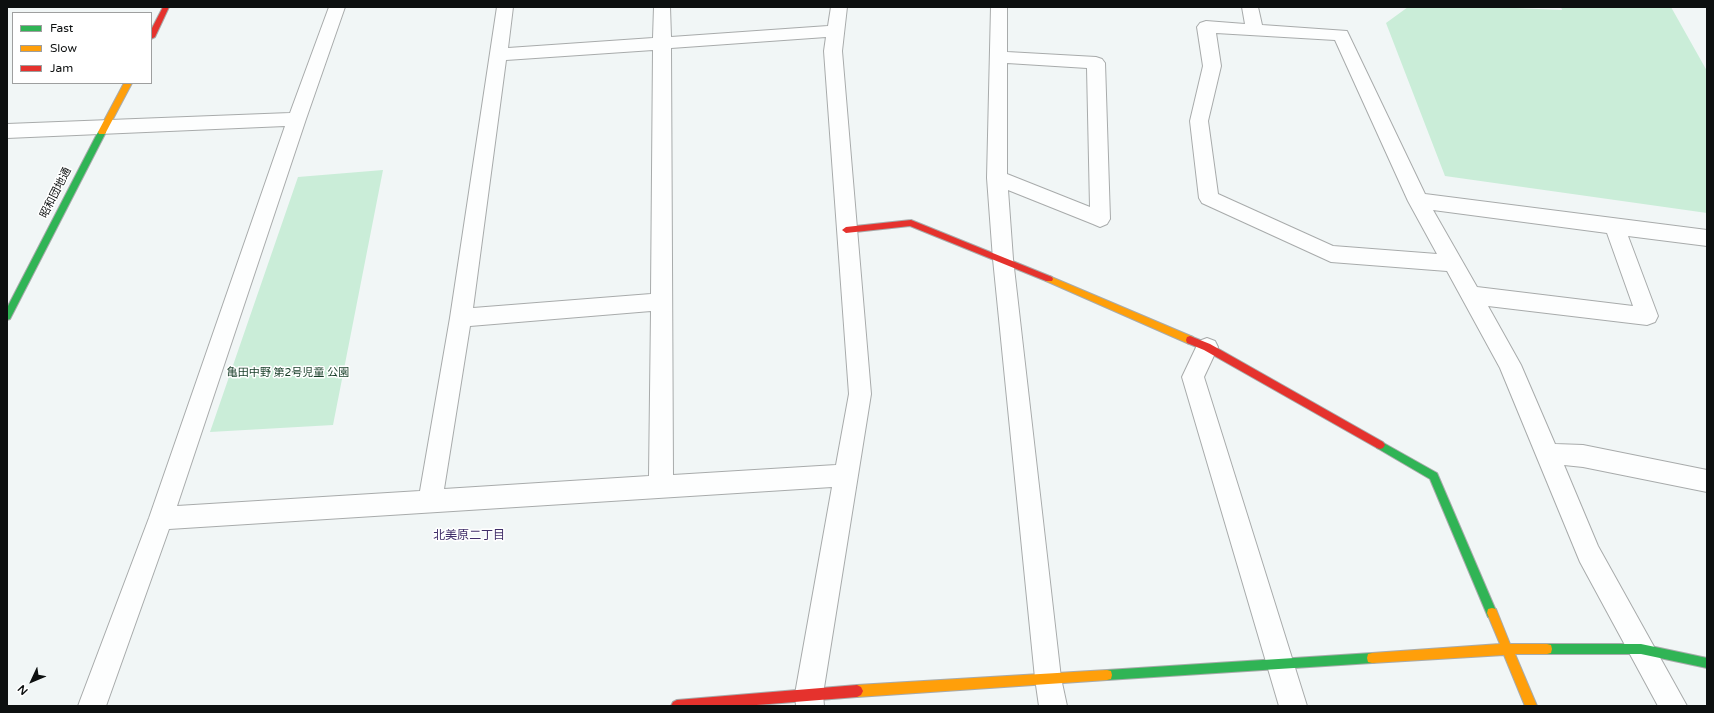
<!DOCTYPE html>
<html>
<head>
<meta charset="utf-8">
<style>
  body { margin:0 }
  #map { position:relative; width:1714px; height:713px; overflow:hidden; background:#f1f6f6; font-family:"Varela Round",sans-serif }
  canvas { display:block }
  .frame { position:absolute; inset:0; border:8px solid #0d1010; pointer-events:none }
  .legend { position:absolute; left:12px; top:12px; width:140px; height:72px; box-sizing:border-box; background:#fff; border:1px solid #9e9f9f; margin:0; padding:5px 7px; list-style:none; font-size:12px; color:#0d1010 }
  .legend li { display:flex; align-items:center; gap:8px; height:20px }
  .legend b { width:20px; border:1px solid #9e9f9f }
  .north { position:absolute; left:12px; top:661px; width:40px; height:40px; -webkit-text-stroke:3px #fff; paint-order:stroke; rotate:226deg; font-size:11px; font-weight:700; line-height:16px; text-align:center; color:#0d1010 }
  .north::after { content:''; display:block; margin:auto; width:14px; height:18px; background:#0d1010; clip-path:polygon(50% 0,100% 100%,50% 72%,0 100%) }
</style>
</head>
<body>
<div id="map">
<canvas width="1714" height="713"></canvas>
<div class="frame"></div>
<ul class="legend">
<li><b style="height:5px;background:#30b455"></b>Fast</li>
<li><b style="height:5px;background:#ff9f0a"></b>Slow</li>
<li><b style="height:5px;background:#e5322d"></b>Jam</li>
</ul>
<div class="north">N</div>
</div>
<script>
const c = document.querySelector('canvas').getContext('2d');
c.lineJoin = 'round';
function paint(path, color) { c.fillStyle = color; c.fill(path, 'evenodd'); }
const poly = rows => new Path2D(rows.map(r => 'M' + r).join(''));
function stroke(path, color, width, dash) { c.strokeStyle = color; c.lineWidth = width; c.lineCap = dash ? 'butt' : 'round'; c.setLineDash(dash || []); c.stroke(path); }
function write(font, color, halo, rows, align = 'center') {
  c.font = font + ' "Varela Round","Noto Sans JP",sans-serif'; c.lineWidth = 3; c.setLineDash([]); c.textBaseline = 'middle'; c.strokeStyle = halo; c.fillStyle = color; for (const [text, x, y, turn = 0] of rows) {
    c.save(); c.translate(x, y); c.rotate((+turn || 0) * Math.PI / 180); c.textAlign = isNaN(turn) ? turn : align; if (halo) c.strokeText(text, 0, 0); c.fillText(text, 0, 0); c.restore();
  }
}
const green = poly([
  [1408,7,1492,7,1562,10,1561,7,1671,7,1707,71,1707,213,1445,176,1386,23],
  [383,170,333,425,210,432,298,177]
]);
const street = poly([
  [329,7,345,7,306,119,177,506,420,491,450,318,497,7,513,7,508,48,653,38,654,7,670,7,671,37,828,26,831,7,847,7,842,51,871,394,823,694,824,706,796,706,795,694,832,487,169,529,106,706,78,706,149,518,285,126,7,138,7,124,290,113,329,7],
  [826,37,824,51,849,394,836,465,673,475,671,48,826,37],
  [653,50,651,294,473,308,506,60,653,50],
  [651,311,649,476,444,489,470,326,651,311],
  [991,7,1007,7,1007,52,1096,57,1102,59,1105,63,1110,219,1107,224,1100,227,1093,224,1008,190,1013,259,1061,678,1067,706,1039,706,1035,678,993,259,987,178,991,7],
  [1007,63,1087,68,1090,207,1007,174,1007,63],
  [1242,7,1258,7,1262,25,1347,31,1425,194,1707,230,1707,246,1628,236,1658,316,1655,322,1647,325,1488,306,1521,365,1555,444,1583,445,1707,470,1707,492,1583,467,1564,465,1598,546,1687,706,1658,706,1580,562,1500,368,1447,271,1331,262,1202,203,1199,198,1190,121,1203,66,1197,27,1200,23,1206,21,1245,24,1242,7],
  [1216,33,1335,40,1408,201,1437,254,1333,246,1218,194,1208,121,1221,66,1216,33],
  [1433,210,1607,233,1633,306,1477,287,1433,210],
  [1207,338,1215,341,1218,347,1204,377,1307,706,1279,706,1182,377,1199,341,1207,338]
]);
const fast = poly([
  [102,129,106,132,10,319,7,320,7,308,98,132,102,129],
  [1380,441,1437,473,1497,613,1496,617,1492,618,1488,617,1430,479,1377,448,1375,445,1377,442,1380,441],
  [1547,644,1641,644,1707,658,1707,668,1641,654,1547,654,1543,653,1542,649,1543,645,1547,644],
  [1372,653,1376,654,1377,658,1376,662,1372,663,1107,680,1103,679,1102,675,1103,671,1107,670,1372,653]
]);
const slow = poly([
  [124,83,132,83,105,134,99,134,98,132,124,83],
  [1049,276,1193,337,1194,340,1193,343,1190,344,1187,343,1046,281,1045,279,1046,277,1049,276],
  [1492,608,1496,609,1510,644,1547,644,1551,645,1552,649,1551,653,1547,654,1515,654,1537,706,1525,706,1504,655,1372,663,1368,662,1367,658,1368,654,1372,653,1500,644,1487,613,1488,609,1492,608],
  [1107,670,1111,671,1112,675,1111,679,1107,680,857,697,853,695,851,691,853,687,857,685,1107,670]
]);
const jam = poly([
  [163,7,169,7,155,37,151,39,151,30,163,7],
  [911,220,1052,277,1053,279,1052,281,1046,281,910,226,846,233,842,230,846,227,911,220],
  [1190,336,1210,344,1383,442,1385,445,1383,448,1380,449,1377,448,1204,350,1187,343,1186,340,1187,337,1190,336],
  [857,685,861,687,863,691,861,695,857,697,744,706,671,706,673,702,677,700,857,685]
]);
const streetNames = [
  ["昭和団地通",56,193,-63]
];
const parkNames = [
  ["亀田中野 第2号児童 公園",288,373]
];
const neighbourhoodNames = [
  ["北美原二丁目",469,536]
];
paint(green, '#caedd8');
stroke(street, '#a8abab', 2);
stroke(fast, '#a8abab', 2);
stroke(slow, '#a8abab', 2);
stroke(jam, '#a8abab', 2);
paint(street, '#fdfefe');
paint(fast, '#30b455');
paint(slow, '#ff9f0a');
paint(jam, '#e5322d');
write('11px', '#0d1010', '#fff', streetNames);
write('11px', '#143b25', '#fff', parkNames);
write('12px', '#402e69', '#fff', neighbourhoodNames);
</script>
</body>
</html>
